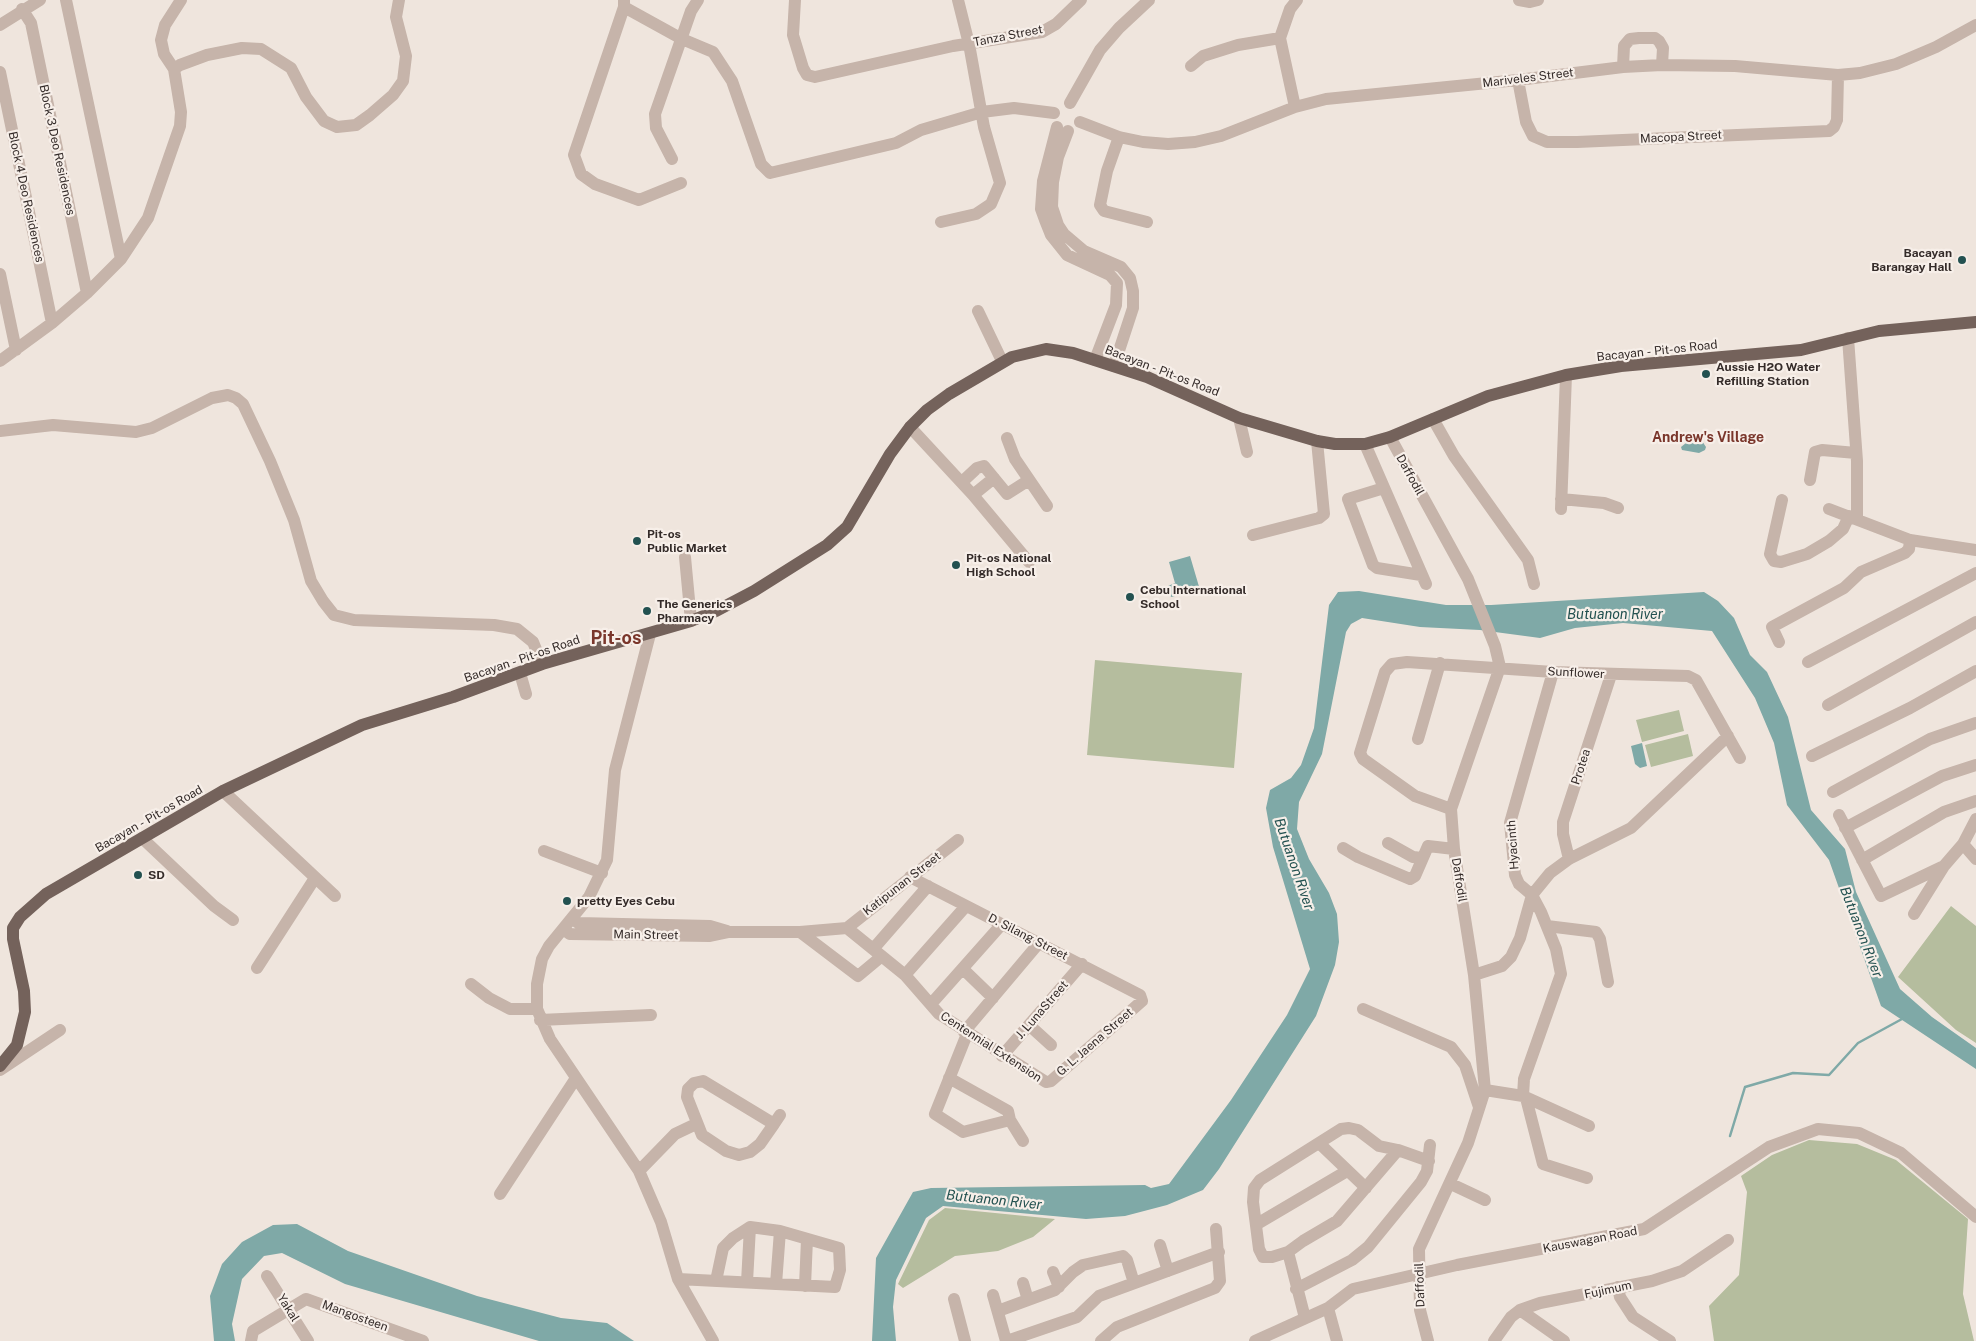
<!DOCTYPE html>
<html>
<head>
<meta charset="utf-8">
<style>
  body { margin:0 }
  canvas { display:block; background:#efe5dd }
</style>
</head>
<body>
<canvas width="1976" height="1341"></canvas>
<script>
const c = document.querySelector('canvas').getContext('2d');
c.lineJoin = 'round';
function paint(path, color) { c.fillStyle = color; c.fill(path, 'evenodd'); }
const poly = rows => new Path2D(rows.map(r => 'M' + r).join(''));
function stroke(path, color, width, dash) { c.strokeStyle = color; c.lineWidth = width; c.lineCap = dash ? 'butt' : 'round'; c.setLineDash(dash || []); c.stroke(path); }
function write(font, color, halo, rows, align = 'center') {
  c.font = font + ' "Public Sans",sans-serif'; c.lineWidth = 4.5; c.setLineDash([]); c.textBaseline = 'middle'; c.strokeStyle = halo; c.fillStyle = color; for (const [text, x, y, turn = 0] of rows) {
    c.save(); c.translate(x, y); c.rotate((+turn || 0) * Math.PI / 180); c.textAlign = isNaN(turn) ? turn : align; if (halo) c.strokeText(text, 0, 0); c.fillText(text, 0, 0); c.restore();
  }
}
const green = poly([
  [1095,660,1242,673,1234,768,1087,755],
  [1679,710,1684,731,1642,742,1636,720],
  [1688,734,1693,756,1651,767,1645,745],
  [1951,906,1976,926,1976,1043,1956,1030,1898,977],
  [1809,1140,1857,1144,1896,1160,1968,1219,1963,1294,1974,1341,1714,1341,1709,1306,1739,1275,1747,1192,1741,1176,1772,1155],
  [945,1208,1055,1219,1033,1237,998,1251,955,1256,903,1288,898,1284,929,1220]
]);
const water = poly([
  [1691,439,1702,441,1706,447,1705,450,1699,453,1682,450,1681,447],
  [1190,556,1200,590,1171,597,1168,586,1175,583,1169,562],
  [1359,591,1446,605,1491,605,1704,592,1718,601,1734,618,1750,655,1767,672,1788,717,1811,810,1845,849,1856,892,1900,989,1932,1017,1976,1048,1976,1069,1881,1006,1829,860,1787,805,1774,743,1755,698,1712,631,1623,623,1575,628,1540,638,1480,630,1420,627,1362,618,1351,624,1346,632,1322,754,1299,802,1297,829,1309,859,1329,893,1337,914,1339,942,1335,965,1316,1016,1219,1169,1203,1190,1167,1205,1125,1216,1086,1219,943,1206,926,1218,896,1280,893,1307,896,1341,872,1341,876,1258,913,1192,931,1188,1145,1185,1151,1188,1169,1184,1231,1100,1287,1015,1310,969,1273,847,1266,808,1270,790,1291,778,1301,765,1314,728,1329,605,1338,592],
  [1642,743,1647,766,1640,768,1635,764,1631,746],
  [297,1224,348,1251,477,1296,561,1318,607,1323,634,1341,539,1341,345,1284,282,1253,264,1256,242,1279,232,1324,235,1341,214,1341,210,1296,222,1264,242,1242,273,1225]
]);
const stream = poly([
  [1730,1136,1745,1087,1793,1073,1829,1075,1858,1043,1902,1019]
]);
const minor = poly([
  [66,0,121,259],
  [624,0,624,7,682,39,713,52,732,81,761,164,770,173,896,143,921,130,982,112,1014,108,1054,113],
  [795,0,793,35,803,68,807,75,815,77,953,46,1042,32,1056,24,1081,0],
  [1519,0,1530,2,1538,0],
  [624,7,574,155,581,174,595,184,639,200,681,183],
  [22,9,31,23,87,293],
  [0,25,40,0],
  [1191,66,1203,56,1238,45,1280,38],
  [1623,67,1624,46,1630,39,1639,38,1655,38,1659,41,1663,48,1662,65],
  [174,69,180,65,207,55,242,48,261,49,291,68,306,97,324,121,337,127,356,125,370,115,393,95,403,81,406,56,396,17,399,0],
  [0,72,52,323],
  [1518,80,1526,122,1533,136,1547,142,1577,142,1829,131,1834,127,1837,120,1838,75],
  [1070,103,1100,50,1119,28,1149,0],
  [1295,107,1280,38,1290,9,1297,0],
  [1080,122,1119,137,1143,142,1168,144,1195,142,1221,136,1295,107,1326,99,1518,80,1623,67,1662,65,1735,66,1838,75,1860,73,1896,64,1936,47,1976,25],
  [1057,127,1043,181,1041,209,1045,220,1051,235,1067,255,1110,275,1117,283,1116,305,1095,360],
  [1068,131,1058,157,1053,182,1052,207,1058,225,1064,234,1084,251,1121,267,1130,278,1133,291,1133,308,1114,366],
  [1119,137,1107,171,1100,205,1104,211,1147,222],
  [672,159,656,128,655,114,691,11,698,0],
  [941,222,976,214,991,204,1000,183,984,127,969,44,958,0],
  [0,274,16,350],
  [978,311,1002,361],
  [1848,338,1857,461,1857,518],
  [0,361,52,323,87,293,121,259,148,218,180,126,181,112,174,69,164,54,161,40,165,25,181,0],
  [1239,418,1247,452],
  [1433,419,1454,456,1528,560,1534,584],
  [910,427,973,495,1029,562],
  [0,431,53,425,136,432,152,428,212,398,228,395,236,398,243,404,270,461,294,520,311,581,323,601,334,615,354,620,494,625,517,629,533,642,542,664],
  [1390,437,1468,579,1495,646,1500,667,1451,809,1454,849,1474,975,1485,1090,1468,1143,1419,1249,1420,1310,1428,1341],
  [1007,438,1015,459,1047,506],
  [1365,444,1426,584],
  [1810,480,1815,452,1822,450,1856,453],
  [962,482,977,468,984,466,1007,494,1029,480],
  [1384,488,1348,499,1373,565,1377,568,1421,575],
  [973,495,994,478],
  [1561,499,1604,503,1618,508],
  [1782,500,1770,554,1774,561,1781,562,1807,554,1829,541,1843,529,1849,516],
  [1561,509,1566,375],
  [1829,509,1910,540,1976,550],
  [1253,535,1319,518,1324,514,1317,441],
  [685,557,691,621],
  [650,634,615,770,607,860,589,897,549,946,542,959,537,984,537,1009,550,1039,639,1171,661,1222,678,1279,713,1341],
  [1779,642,1772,627,1844,588,1861,572,1905,553,1909,549,1910,540],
  [1808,662,1976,573],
  [520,673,526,694],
  [1828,705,1976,622],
  [1418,739,1440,663],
  [1812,756,1910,708,1976,671],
  [223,791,335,896],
  [1833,792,1930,739,1976,723],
  [1451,809,1415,796,1363,759,1360,753,1385,672,1392,664,1407,662,1553,672,1688,676,1696,680,1740,758],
  [1839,815,1881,896,1944,866],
  [1845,828,1942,776,1976,765],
  [142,838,214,906,233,920],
  [1388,843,1413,857,1422,858],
  [1963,844,1976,859],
  [1343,848,1358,857,1410,879,1415,876,1428,846,1454,849],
  [544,851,602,873],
  [1569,859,1563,834,1563,822,1611,675],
  [1862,860,1944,812,1976,801],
  [1914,914,1944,866,1963,844,1976,819],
  [572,918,578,923,710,926,727,931],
  [1547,926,1596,932,1600,939,1608,982],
  [847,928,905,975,939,1014,1046,1082,1051,1081,1142,1001,1140,995,910,877],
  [847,928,958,840],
  [563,929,570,934,710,936,729,932,800,932,847,928],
  [800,932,858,976,882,956],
  [874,948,928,886],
  [257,968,315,878],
  [963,969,993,998],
  [905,975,966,906],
  [1474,975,1502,966,1511,957,1520,938,1532,895,1550,873,1569,859,1631,828,1728,736],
  [471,984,489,998,510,1009,537,1009],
  [931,1004,1002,924],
  [1363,1009,1451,1047,1465,1065,1479,1107],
  [540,1020,651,1015],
  [1029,1025,1051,1045],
  [964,1032,1039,943],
  [967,1034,935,1114,963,1132,1010,1120],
  [1002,1056,1082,964],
  [0,1070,60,1030],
  [949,1078,1008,1111,1010,1120,1023,1141],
  [1485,1090,1523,1096,1589,1126],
  [1523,1096,1524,1079,1561,974,1556,949,1541,912,1532,895,1519,884,1515,875,1510,823,1553,672],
  [1526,1098,1543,1164,1587,1178],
  [774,1124,703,1081,694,1083,688,1089,687,1097,702,1135,726,1151,739,1155,750,1152,760,1144,774,1124,780,1115],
  [1320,1144,1366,1188],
  [1398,1150,1337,1221,1303,1241,1288,1252,1272,1257,1263,1257,1259,1249,1253,1202,1254,1188,1260,1180,1341,1129,1349,1128,1358,1130,1379,1146,1398,1150,1429,1161],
  [639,1171,675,1134,696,1124],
  [1451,1184,1485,1200],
  [500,1194,576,1078],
  [1257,1224,1347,1171],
  [1160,1245,1168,1271],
  [1288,1252,1305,1318],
  [1053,1272,1059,1287],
  [267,1276,308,1341],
  [678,1279,835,1287,840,1270,839,1248,780,1231,750,1227,733,1238,723,1248,716,1281],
  [747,1282,750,1227],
  [1023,1283,1028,1300],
  [776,1284,780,1231],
  [805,1286,807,1239],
  [1618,1287,1620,1297,1633,1317,1670,1341],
  [1296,1289,1352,1260,1368,1247,1421,1182,1427,1171,1430,1145],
  [993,1295,1006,1341],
  [954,1299,965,1341],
  [1328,1308,1337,1341],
  [1520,1310,1564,1341],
  [998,1311,1055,1290,1073,1272,1083,1265,1123,1256,1127,1260,1134,1283],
  [251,1341,253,1331,306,1299,423,1341],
  [1007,1341,1077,1317,1099,1296,1219,1252],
  [1101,1341,1117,1327,1215,1288,1220,1281,1216,1229],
  [1255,1341,1328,1308,1353,1289,1457,1265,1644,1229,1769,1147,1818,1129,1859,1133,1901,1153,1976,1217],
  [1494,1341,1511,1317,1520,1310,1540,1303,1652,1281,1682,1271,1728,1240]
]);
const major = poly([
  [0,1066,17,1045,25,1012,24,991,13,939,13,928,20,917,46,894,223,791,362,725,453,697,542,664,691,621,716,611,754,591,827,545,847,527,890,454,910,427,927,410,949,394,1012,357,1046,349,1073,353,1147,377,1239,418,1263,425,1317,441,1335,444,1365,444,1390,437,1488,396,1566,375,1621,366,1801,350,1879,331,1976,322]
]);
const markers = [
  [1962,260,5,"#235150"],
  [1706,374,5,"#235150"],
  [637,541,5,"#235150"],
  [956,565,5,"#235150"],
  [1130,597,5,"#235150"],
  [647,611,5,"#235150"],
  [138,875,5,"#235150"],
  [567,901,5,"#235150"]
];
const streetNames = [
  ["Tanza Street",1008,36,-11],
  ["Mariveles Street",1528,78,-7],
  ["Macopa Street",1681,137,-3],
  ["Block 3 Deo Residences",57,150,78],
  ["Block 4 Deo Residences",26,197,78],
  ["Bacayan - Pit-os Road",1657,351,-6],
  ["Bacayan - Pit-os Road",1162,371,21],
  ["Daffodil",1410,475,61],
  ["Bacayan - Pit-os Road",522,659,-19],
  ["Sunflower",1576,673,3],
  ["Protea",1581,767,-72],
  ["Bacayan - Pit-os Road",149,819,-30],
  ["Hyacinth",1513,845,-94],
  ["Daffodil",1459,880,81],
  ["Katipunan Street",902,884,-38],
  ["Main Street",646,935,1],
  ["D. Silang Street",1028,937,27],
  ["J. LunaStreet",1042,1010,-49],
  ["G. L. Jaena Street",1095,1042,-41],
  ["Centennial Extension",991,1047,33],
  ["Kauswagan Road",1590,1240,-11],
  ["Daffodil",1420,1285,-92],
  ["Fujimum",1608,1290,-12],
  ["Yakal",288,1308,58],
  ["Mangosteen",355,1316,20]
];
const poiNames = [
  ["Bacayan",1952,253,"right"],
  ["Barangay Hall",1952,267,"right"],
  ["Aussie H2O Water",1716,367],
  ["Refilling Station",1716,381],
  ["Pit-os",647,534],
  ["Public Market",647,548],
  ["Pit-os National",966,558],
  ["High School",966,572],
  ["Cebu International",1140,590],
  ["School",1140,604],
  ["The Generics",657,604],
  ["Pharmacy",657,618],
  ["SD",148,875],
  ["pretty Eyes Cebu",577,901]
];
const neighbourhoodNames = [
  ["Andrew's Village",1708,438]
];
const waterNames = [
  ["Butuanon River",1615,615],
  ["Butuanon River",1294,864,71],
  ["Butuanon River",1861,932,69],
  ["Butuanon River",994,1200,6]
];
const districtNames = [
  ["Pit-os",616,638]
];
paint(green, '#b5bd9e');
paint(water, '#7fa9a7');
stroke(stream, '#7fa9a7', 2.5);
stroke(minor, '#c6b4aa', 12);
stroke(major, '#74625b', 12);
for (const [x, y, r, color] of markers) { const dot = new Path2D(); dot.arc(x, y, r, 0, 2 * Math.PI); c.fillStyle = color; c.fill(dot); stroke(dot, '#f7efe9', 2); }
write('12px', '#342b29', '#f7efe9', streetNames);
write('bold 12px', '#342b29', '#f7efe9', poiNames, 'left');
write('bold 14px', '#7a362b', '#f7efe9', neighbourhoodNames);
write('italic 14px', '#235150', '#f7efe9', waterNames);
write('bold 18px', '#7a362b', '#f7efe9', districtNames);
</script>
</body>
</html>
